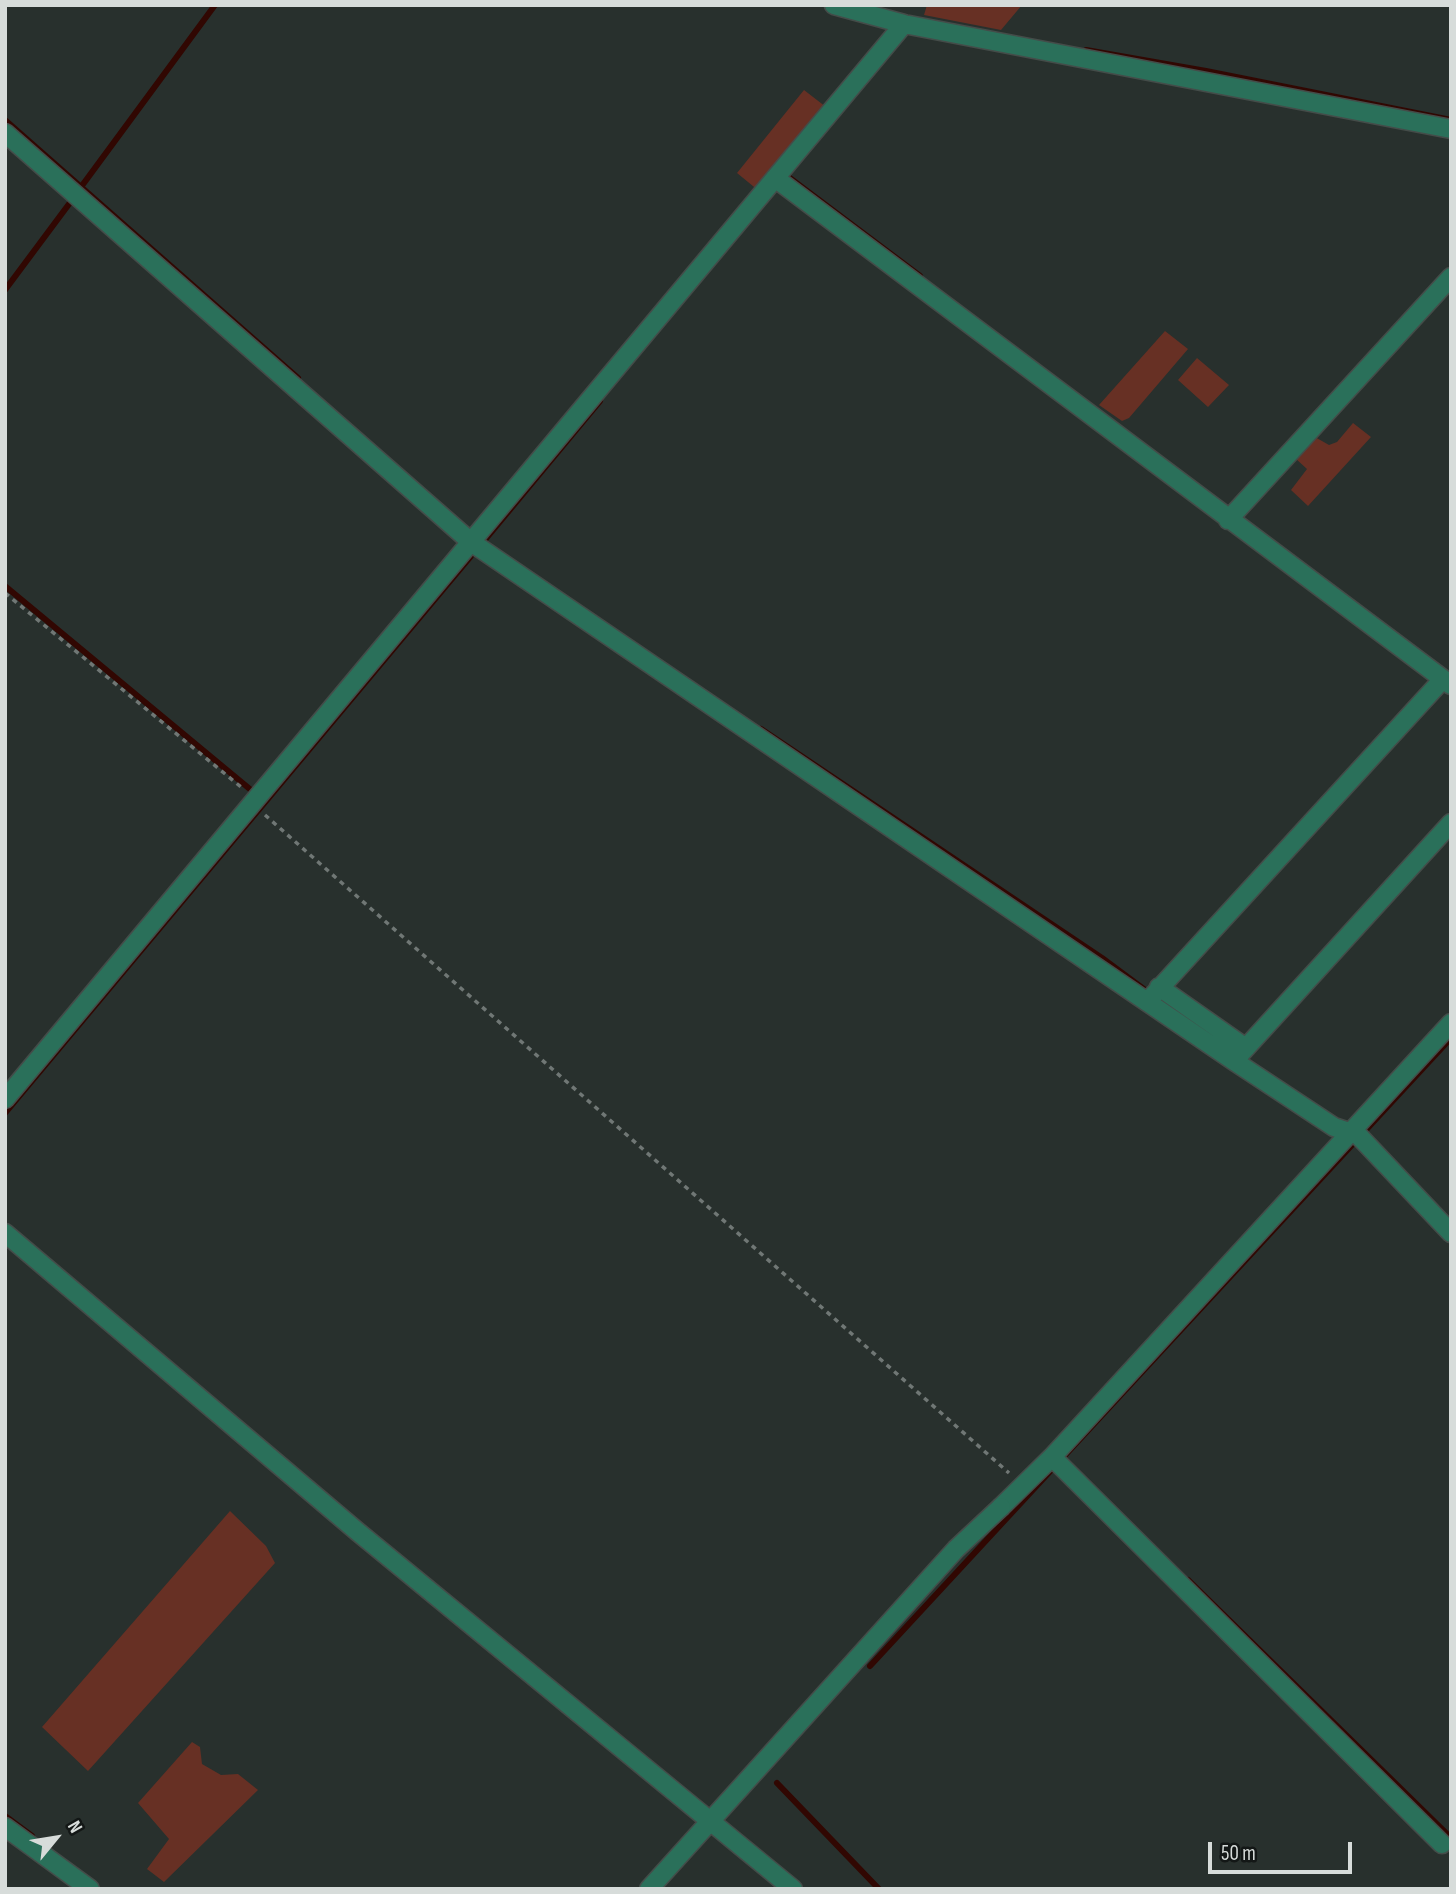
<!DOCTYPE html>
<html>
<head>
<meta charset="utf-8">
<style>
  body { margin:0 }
  #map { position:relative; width:1456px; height:1894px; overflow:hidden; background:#28302d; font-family:"Sofia Sans Condensed",sans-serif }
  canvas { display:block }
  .frame { position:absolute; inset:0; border:7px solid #d7dcda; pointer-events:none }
  .north { position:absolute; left:21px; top:1803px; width:70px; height:70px; -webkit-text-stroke:5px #131716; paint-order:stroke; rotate:60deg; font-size:19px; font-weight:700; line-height:28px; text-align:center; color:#d7dcda }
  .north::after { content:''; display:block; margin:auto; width:24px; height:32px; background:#d7dcda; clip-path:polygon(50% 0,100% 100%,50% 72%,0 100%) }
  .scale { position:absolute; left:1208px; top:1842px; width:144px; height:32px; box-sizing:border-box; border:4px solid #d7dcda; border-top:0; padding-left:9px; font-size:21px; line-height:24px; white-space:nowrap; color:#d7dcda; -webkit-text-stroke:5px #131716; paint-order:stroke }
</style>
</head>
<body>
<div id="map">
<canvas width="1456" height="1894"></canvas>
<div class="frame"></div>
<div class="north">N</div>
<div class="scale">50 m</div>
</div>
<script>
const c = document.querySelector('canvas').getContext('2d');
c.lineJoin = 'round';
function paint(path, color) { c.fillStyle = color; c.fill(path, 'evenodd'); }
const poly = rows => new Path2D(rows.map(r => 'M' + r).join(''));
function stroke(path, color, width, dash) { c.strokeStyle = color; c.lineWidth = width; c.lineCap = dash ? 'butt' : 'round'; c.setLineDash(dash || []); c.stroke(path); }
const green = poly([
  [927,5,1022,5,1001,30,924,15],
  [804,90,826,107,759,191,737,173],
  [1165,331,1188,349,1129,418,1122,421,1099,405],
  [1197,358,1229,385,1208,407,1178,380],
  [1353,423,1371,437,1308,506,1291,490,1307,469,1295,458,1315,437,1329,445,1337,442],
  [230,1511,266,1546,275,1563,88,1771,42,1727],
  [192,1742,200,1747,202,1764,221,1775,238,1774,258,1790,164,1882,147,1869,169,1839,138,1803]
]);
const stream = poly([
  [1086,50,1206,71,1451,120],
  [5,120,298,378],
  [787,176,920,276],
  [81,187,215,5],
  [5,290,72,200],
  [487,545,483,542,600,401],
  [5,586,251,790],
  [761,729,1102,958,1145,990],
  [5,1113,471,556],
  [1188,1580,1451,1838],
  [870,1666,1451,1038],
  [777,1783,879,1889],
  [5,1816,32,1836]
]);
const path = poly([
  [5,593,241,787],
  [265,815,1009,1473]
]);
const minor = poly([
  [834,5,904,24,1451,129],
  [5,133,471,542,1234,1061,1334,1127,1358,1135,1451,1233],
  [775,178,1451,685],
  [1228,520,1451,277],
  [1159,987,1246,1048],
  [1147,1002,1443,679],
  [1234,1061,1451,823],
  [5,1099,904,24],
  [1052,1457,1451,1023],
  [1001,1507,1052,1457,1442,1844],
  [5,1827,90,1889]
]);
const tertiary = poly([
  [5,1233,358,1532,793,1889],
  [649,1889,956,1549,1001,1507]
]);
paint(green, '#673024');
stroke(stream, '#310702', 6);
stroke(minor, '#444c49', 21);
stroke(tertiary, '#444c49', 21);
stroke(path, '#707775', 3.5, [5, 5]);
stroke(minor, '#2a705a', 18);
stroke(tertiary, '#2a705a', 18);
</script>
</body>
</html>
